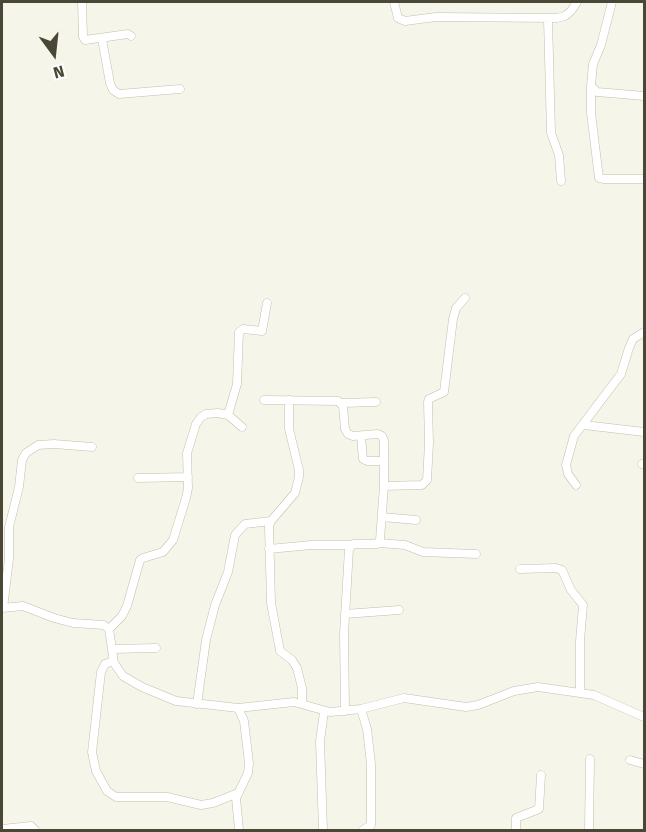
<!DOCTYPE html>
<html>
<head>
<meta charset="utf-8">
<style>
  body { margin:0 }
  #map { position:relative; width:646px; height:832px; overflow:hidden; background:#f5f5e9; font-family:"Fira Sans",sans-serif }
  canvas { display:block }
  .frame { position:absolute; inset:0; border:3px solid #4a4736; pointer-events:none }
  .north { position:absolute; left:24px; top:24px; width:60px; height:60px; -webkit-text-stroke:4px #fff; paint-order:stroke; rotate:165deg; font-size:16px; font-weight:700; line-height:24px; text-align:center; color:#4a4736 }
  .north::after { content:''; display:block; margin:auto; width:21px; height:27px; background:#4a4736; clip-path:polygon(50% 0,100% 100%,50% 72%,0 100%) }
</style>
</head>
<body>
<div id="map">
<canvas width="646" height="832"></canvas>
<div class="frame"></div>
<div class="north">N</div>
</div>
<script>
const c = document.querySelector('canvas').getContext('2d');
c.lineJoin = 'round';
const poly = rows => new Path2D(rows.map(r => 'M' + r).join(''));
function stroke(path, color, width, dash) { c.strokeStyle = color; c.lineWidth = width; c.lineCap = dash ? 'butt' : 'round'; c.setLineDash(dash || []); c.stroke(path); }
const minor = poly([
  [82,2,83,37,85,40,128,34,131,36],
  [394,2,398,18,405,21,436,17,557,18,565,16,571,11,577,2],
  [612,2,601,45,593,64,591,86,597,92,644,96],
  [548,19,551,133,559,155,561,181],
  [102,39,110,83,113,90,119,94,180,89],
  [591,86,591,113,599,178,604,179,644,179],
  [264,400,338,401,343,406,345,429,348,434,353,436,378,434,382,436,384,441,384,486,380,540,377,544,353,544,349,549,344,634,345,711],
  [289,400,289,429,299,470,299,477,295,493,271,521,269,526,271,603,280,651,292,660,297,668,302,688,302,703],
  [342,403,376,402],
  [228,415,237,384,239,332,243,329,262,331,267,303],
  [584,425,644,432],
  [361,436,363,459,367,461,384,461],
  [642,464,644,464],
  [138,478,188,477],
  [576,485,568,474,566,465,574,436,621,374,629,348,633,339,644,332],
  [384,486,422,485,427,480,429,443,428,402,429,399,444,392,453,319,456,308,465,298],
  [382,517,416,520],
  [379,543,405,545,423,552,476,554],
  [269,549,311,545,350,545],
  [520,569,556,568,562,570,571,590,583,605,580,641,580,692],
  [2,608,23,606,54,618,73,623,104,625,109,629,114,663,123,676,142,687,176,701,238,708,244,721,249,763,248,773,236,798,239,830],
  [3,608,9,559,9,527,19,487,22,460,26,453,38,445,54,444,92,447],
  [345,614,399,610],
  [109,629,122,616,127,606,140,560,143,558,163,552,173,540,186,498,188,488,187,453,196,424,201,417,206,414,218,413,228,415,242,427],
  [112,649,156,648],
  [113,661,105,664,101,672,92,752,96,771,107,791,116,797,167,797,201,805,213,803,238,793],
  [197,704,206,640,215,605,228,572,235,535,245,524,271,521],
  [238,708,294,702,330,712,361,709,404,698,466,707,478,705,514,691,538,687,594,695,644,717],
  [361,709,367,729,371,764,371,825,363,830],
  [630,760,644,764],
  [2,829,31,826,35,830],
  [323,830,320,741,324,712],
  [516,830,516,818,539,809,541,775],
  [589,830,590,759]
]);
stroke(minor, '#c2bfaa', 9);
stroke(minor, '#fff', 8);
</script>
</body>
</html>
